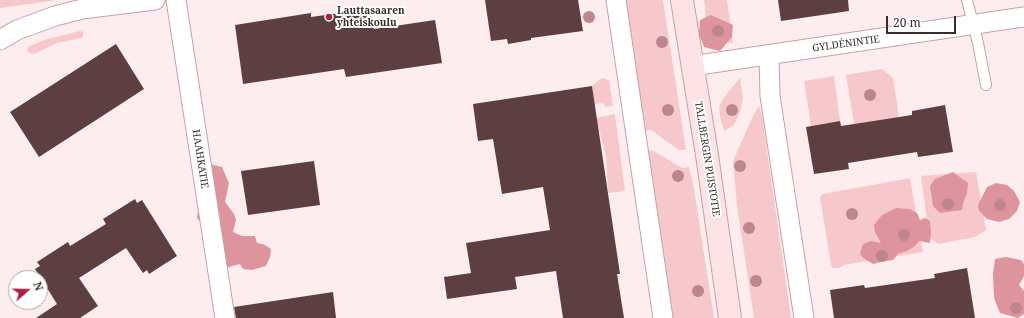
<!DOCTYPE html>
<html>
<head>
<meta charset="utf-8">
<style>
  body { margin:0 }
  #map { position:relative; width:1024px; height:318px; overflow:hidden; background:#feedee; font-family:"Noto Serif",serif }
  canvas { display:block }
  .north { position:absolute; left:8px; top:270px; width:40px; height:40px; box-sizing:border-box; background:#fff; border:1px solid #b0abab; border-radius:50%; rotate:70deg; font-size:11px; font-weight:700; line-height:16px; text-align:center; color:#3a2c2d }
  .north::after { content:''; display:block; margin:auto; width:14px; height:18px; background:#b01e46; clip-path:polygon(50% 0,100% 100%,50% 72%,0 100%) }
  .scale { position:absolute; left:886px; top:16px; width:70px; height:18px; box-sizing:border-box; border:2px solid #3a2c2d; border-top:0; padding-left:5px; font-size:12px; line-height:14px; white-space:nowrap; color:#3a2c2d; -webkit-text-stroke:3px #fff; paint-order:stroke }
</style>
</head>
<body>
<div id="map">
<canvas width="1024" height="318"></canvas>
<div class="north">N</div>
<div class="scale">20 m</div>
</div>
<script>
const c = document.querySelector('canvas').getContext('2d');
c.lineJoin = 'round';
function paint(path, color) { c.fillStyle = color; c.fill(path, 'evenodd'); }
const poly = rows => new Path2D(rows.map(r => 'M' + r).join(''));
function stroke(path, color, width, dash) { c.strokeStyle = color; c.lineWidth = width; c.lineCap = dash ? 'butt' : 'round'; c.setLineDash(dash || []); c.stroke(path); }
function write(font, color, halo, rows, align = 'center') {
  c.font = font + ' "Noto Serif",serif'; c.lineWidth = 4; c.setLineDash([]); c.textBaseline = 'middle'; c.strokeStyle = halo; c.fillStyle = color; for (const [text, x, y, turn = 0] of rows) {
    c.save(); c.translate(x, y); c.rotate((+turn || 0) * Math.PI / 180); c.textAlign = isNaN(turn) ? turn : align; if (halo) c.strokeText(text, 0, 0); c.fillText(text, 0, 0); c.restore();
  }
}
const green = poly([
  [0,0,57,0,0,8],
  [626,0,663,0,686,150,679,150,651,130,645,131],
  [704,0,727,0,733,43,722,43,707,29],
  [80,31,83,32,83,36,82,38,57,43,36,53,33,54,27,51,28,47,44,40],
  [882,69,893,78,899,117,854,124,846,75],
  [834,76,840,121,811,126,804,81],
  [602,78,609,80,613,106,605,107,604,103,594,104,592,86],
  [740,78,743,99,740,112,734,125,724,131,720,117,719,107,725,96],
  [759,106,762,115,791,318,754,318,737,206,733,161,753,116],
  [615,114,625,191,608,193,606,156,596,118],
  [648,150,654,151,682,168,689,167,694,189,714,318,673,318],
  [976,172,986,230,975,237,938,244,929,237,921,176],
  [910,178,923,252,844,265,839,268,833,268,831,265,820,197,823,194]
]);
const forest = poly([
  [711,15,733,25,732,37,720,51,704,47,699,34,700,20],
  [210,164,222,167,229,183,225,202,234,214,236,220,233,232,242,236,255,236,257,243,263,244,271,249,270,257,266,266,252,270,243,269,240,264,221,269,206,228,197,218,199,203],
  [953,172,968,183,967,193,963,203,962,210,940,213,933,206,930,186,935,179],
  [996,183,1007,185,1014,191,1020,202,1017,211,1009,219,999,222,987,219,979,211,978,205,987,187],
  [896,208,909,209,917,213,920,220,925,218,930,221,931,234,930,243,919,241,915,246,907,251,898,254,893,260,885,261,873,264,862,257,860,253,863,244,871,241,881,243,875,232,874,225,882,215],
  [1006,257,1021,260,1024,264,1024,276,1019,285,1024,291,1024,314,1018,318,1000,313,994,298,993,273,995,259]
]);
const building = poly([
  [485,0,578,0,583,31,531,38,531,40,508,44,507,39,491,41],
  [778,0,848,0,849,11,781,21],
  [370,9,374,29,435,20,442,63,346,77,344,69,243,84,235,25,311,13,311,17],
  [116,44,144,89,39,157,10,112],
  [592,86,620,274,617,274,624,318,563,318,556,271,515,277,517,289,447,299,444,277,471,273,466,243,550,230,543,187,502,194,493,139,478,141,473,104],
  [945,105,953,152,918,157,917,152,848,163,849,169,814,174,806,127,840,121,841,126,912,115,912,111],
  [314,161,320,205,248,215,241,171],
  [135,199,137,203,142,200,177,256,149,274,147,270,143,273,126,248,79,278,98,306,80,318,36,318,57,304,35,269,40,266,37,262,68,242,70,246,106,224,103,219],
  [967,268,975,318,834,318,830,290,864,285,865,288,935,278,934,274],
  [333,292,336,318,236,318,234,307]
]);
const lane = poly([
  [967,0,978,43,986,85]
]);
const street = poly([
  [176,0,225,318],
  [616,0,663,318],
  [0,40,17,30,55,16,82,9,155,0],
  [769,55,770,96,804,318],
  [692,66,1024,17]
]);
const secondary = poly([
  [682,0,707,155,730,318]
]);
const trees = [
  [589,17],
  [718,31],
  [662,42],
  [870,95],
  [668,110],
  [732,110],
  [740,166],
  [678,176],
  [948,204],
  [1000,205],
  [852,214],
  [749,228],
  [904,235],
  [882,256],
  [756,281],
  [698,291],
  [1016,308]
];
const markers = [
  [329,17,4,"#b01e46"]
];
const poiNames = [
  ["Lauttasaaren",337,11],
  ["yhteiskoulu",337,23]
];
const streetNames = [
  ["GYLDÉNINTIE",846,44,-8],
  ["HAAHKATIE",200,159,81],
  ["TALLBERGIN PUISTOTIE",707,159,81]
];
paint(green, '#f6c8cc');
paint(forest, '#de949c');
paint(building, '#5d3e41');
stroke(lane, '#c6a1a4', 12);
stroke(street, '#c6a1a4', 21);
stroke(secondary, '#c6a1a4', 24);
stroke(lane, '#fff', 10);
stroke(street, '#fff', 19);
stroke(secondary, '#fde3e6', 22);
c.fillStyle = '#bd858e';
for (const [x, y] of trees) { c.beginPath(); c.arc(x, y, 6, 0, 2 * Math.PI); c.fill(); }
for (const [x, y, r, color] of markers) { const dot = new Path2D(); dot.arc(x, y, r, 0, 2 * Math.PI); c.fillStyle = color; c.fill(dot); stroke(dot, '#fff', 1.5); }
write('bold 10px', '#3a2c2d', '#fff', poiNames, 'left');
write('10px', '#3a2c2d', '#fff', streetNames);
</script>
</body>
</html>
